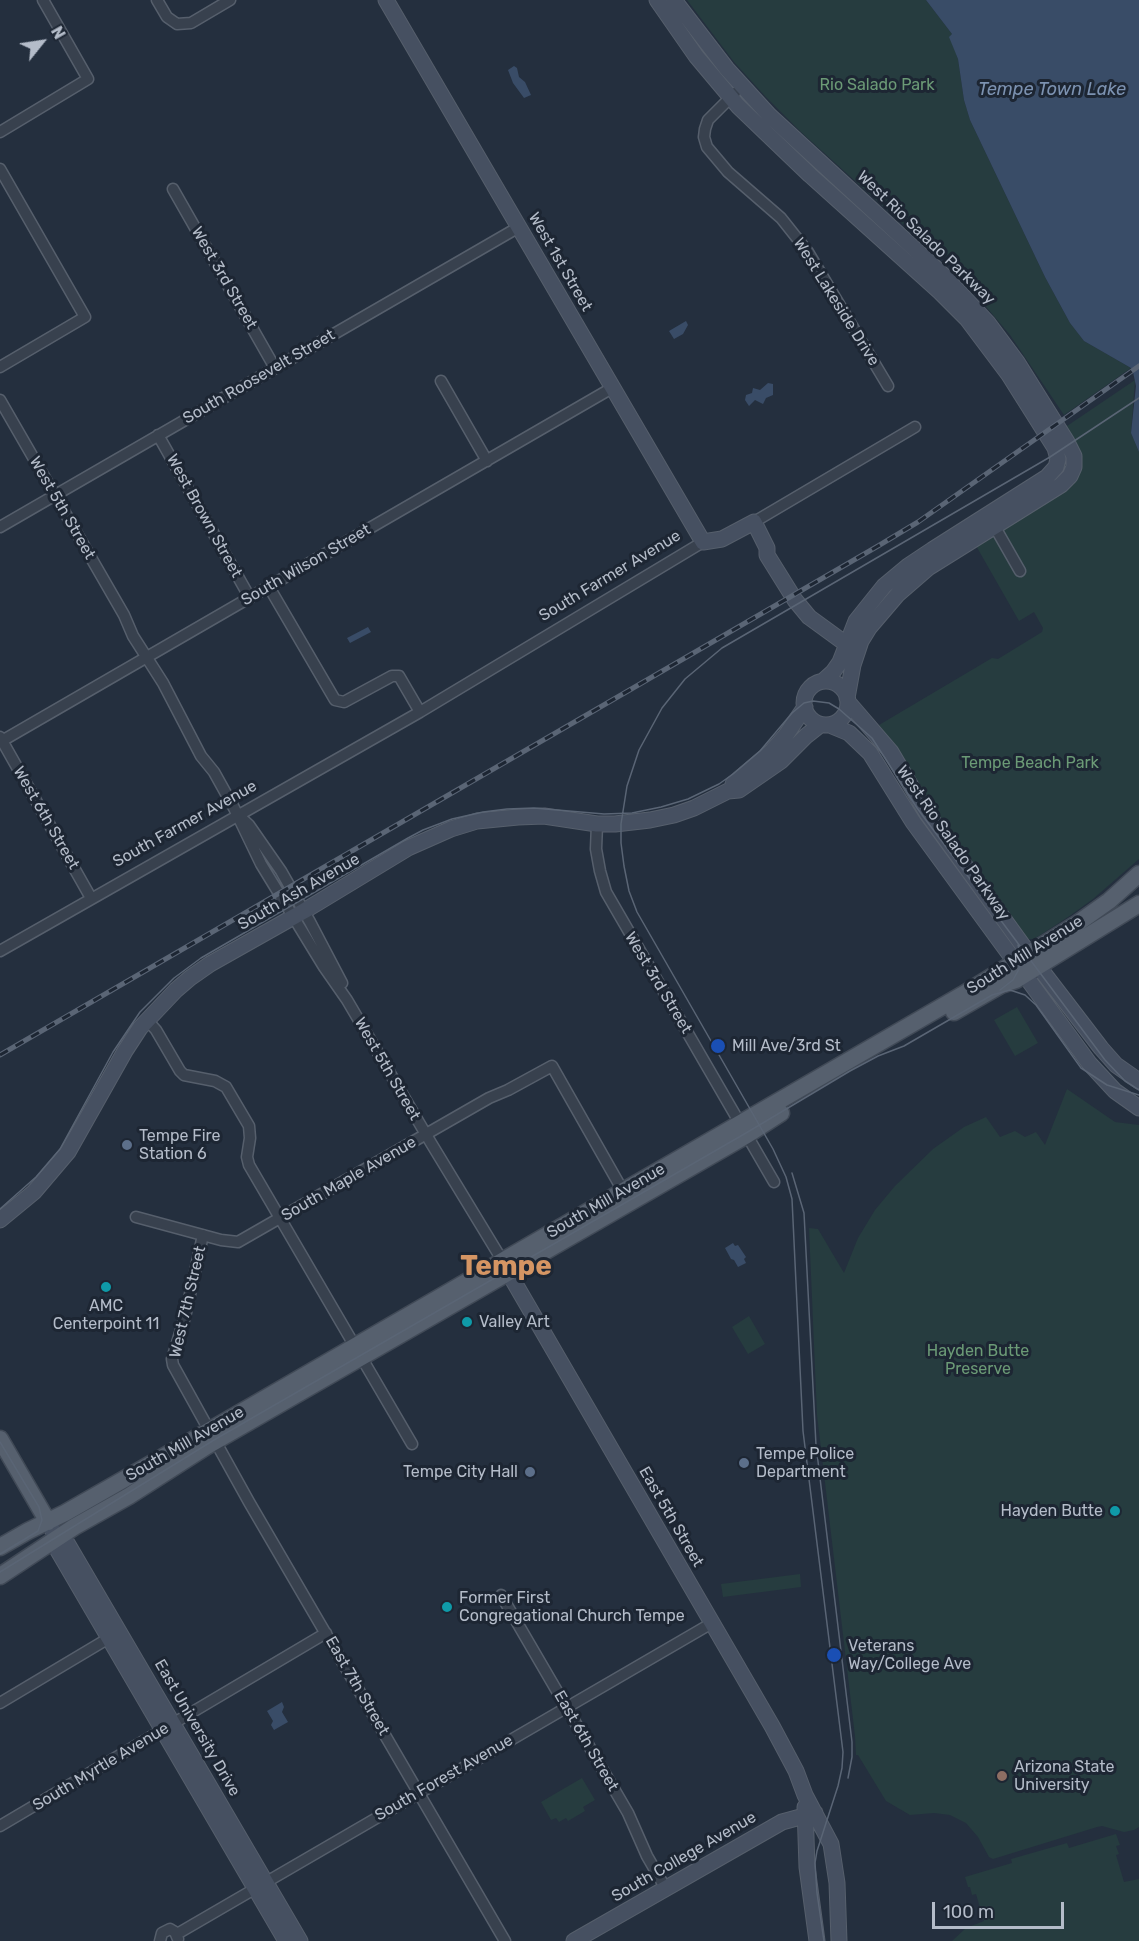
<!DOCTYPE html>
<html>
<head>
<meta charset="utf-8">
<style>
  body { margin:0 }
  #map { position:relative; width:1139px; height:1941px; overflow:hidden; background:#242f3e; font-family:Rubik,sans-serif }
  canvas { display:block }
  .north { position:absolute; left:12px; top:12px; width:60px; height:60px; -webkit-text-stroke:4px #1d2633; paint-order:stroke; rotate:60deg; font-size:16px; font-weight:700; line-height:24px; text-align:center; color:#b4bcc9 }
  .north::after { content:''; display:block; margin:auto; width:21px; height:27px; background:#b4bcc9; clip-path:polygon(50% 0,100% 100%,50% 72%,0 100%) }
  .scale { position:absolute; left:932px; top:1902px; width:132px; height:27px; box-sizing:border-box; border:3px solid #b4bcc9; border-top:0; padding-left:8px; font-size:18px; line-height:21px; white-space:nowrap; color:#b4bcc9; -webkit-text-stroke:4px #1d2633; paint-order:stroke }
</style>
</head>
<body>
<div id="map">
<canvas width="1139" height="1941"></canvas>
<div class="north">N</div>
<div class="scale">100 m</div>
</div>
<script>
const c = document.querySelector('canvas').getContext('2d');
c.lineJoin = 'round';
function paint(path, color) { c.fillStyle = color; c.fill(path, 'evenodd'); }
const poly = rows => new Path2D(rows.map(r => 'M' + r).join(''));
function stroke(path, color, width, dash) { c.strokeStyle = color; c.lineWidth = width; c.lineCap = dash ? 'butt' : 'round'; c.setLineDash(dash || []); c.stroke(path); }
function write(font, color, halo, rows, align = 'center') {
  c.font = font + ' Rubik,sans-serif'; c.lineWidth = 6; c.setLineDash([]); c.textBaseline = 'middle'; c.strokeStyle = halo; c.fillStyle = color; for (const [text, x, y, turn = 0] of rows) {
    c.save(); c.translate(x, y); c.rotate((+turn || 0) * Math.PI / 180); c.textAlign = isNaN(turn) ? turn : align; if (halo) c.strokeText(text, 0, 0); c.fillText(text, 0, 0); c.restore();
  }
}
const green = poly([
  [687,0,926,0,952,34,950,37,958,59,964,100,970,120,1045,277,1070,323,1084,341,1131,368,1064,415,1010,335,933,244,917,237,801,132,765,96,734,62],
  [1135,380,1131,433,1139,452,1139,859,1093,899,1071,915,1039,936,1033,939,1027,939,932,814,879,725,992,658,998,659,1042,632,1043,628,1034,612,1019,621,975,544,1072,481,1064,428],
  [1017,1007,1038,1043,1015,1056,994,1020],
  [1067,1089,1115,1122,1139,1125,1139,1827,1134,1830,1124,1832,1102,1826,1097,1827,993,1859,989,1857,978,1837,966,1823,950,1815,934,1813,910,1815,886,1801,858,1755,856,1755,855,1736,817,1415,809,1228,818,1229,844,1273,858,1238,875,1210,895,1186,933,1149,964,1127,986,1117,1000,1137,1015,1131,1025,1137,1036,1132,1045,1145],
  [749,1316,765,1344,748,1354,732,1327],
  [800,1574,801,1587,723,1597,721,1584],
  [582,1778,595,1800,583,1807,585,1811,568,1821,566,1818,559,1822,556,1818,551,1820,541,1802],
  [1116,1834,1120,1845,1116,1846,1119,1854,1116,1855,1124,1882,1139,1879,1139,1941,952,1941,966,1928,984,1921,976,1894,972,1895,970,1887,968,1887,965,1877,1012,1863,1011,1859,1067,1843,1069,1848]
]);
const water = poly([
  [926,0,1139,0,1139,452,1131,433,1136,386,1133,372,1131,368,1084,341,1070,323,1045,277,970,120,964,100,958,59,949,37,952,34],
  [514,66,517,68,519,77,525,82,531,95,524,98,513,83,508,70],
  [686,321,688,325,683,334,674,339,669,331],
  [768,383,773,384,773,395,766,398,763,404,755,400,749,406,745,400,746,395,752,393,753,388,760,390],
  [368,627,371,632,350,643,347,638],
  [733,1243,735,1246,738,1245,746,1257,744,1259,746,1263,738,1267,734,1260,731,1259,725,1248],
  [282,1702,284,1707,282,1712,288,1722,274,1730,271,1725,273,1721,267,1711]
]);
const street = poly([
  [157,0,167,17,177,24,191,23,230,0],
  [735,93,708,120,705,129,704,137,707,147,728,172,781,218,808,252,888,386],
  [0,132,88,79,43,0],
  [0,169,85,317,0,367],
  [173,189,275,368],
  [441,381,487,461],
  [0,400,124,615,133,636,163,683,201,756,214,772,234,808,261,864,324,967,347,1000,431,1143,502,1260],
  [158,435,250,598],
  [754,522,915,427],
  [992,522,1020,571],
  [0,527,519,227],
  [269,587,335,700,344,702,392,676,399,676,420,712],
  [0,737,91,898],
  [0,742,612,388],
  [238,815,249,825,281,871,310,922,342,983],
  [597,824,596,849,600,871,606,892,774,1182],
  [0,951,420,712,703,542],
  [147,1020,156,1030,180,1071,184,1075,215,1081,226,1087,249,1126,250,1138,247,1157,249,1165,412,1444],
  [136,1217,221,1240,238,1242,489,1098,508,1090,552,1066,623,1191],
  [203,1235,185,1317,172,1359,173,1365,249,1502,505,1941],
  [501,1595,628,1813,647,1856,666,1889],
  [0,1703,109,1638],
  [0,1826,326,1633],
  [177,1934,712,1623],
  [160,1941,162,1933,170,1929,175,1932,178,1939]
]);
const secondary = poly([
  [386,0,703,542,722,539,754,522,767,548,767,555,795,600,809,617,846,644],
  [657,0,696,56,738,106,810,175,940,292,967,319,1009,375,1055,448,1058,459,1056,467,1047,477,932,550,908,566,884,586,856,621,840,662,833,672,823,681],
  [674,0,727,69,769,115,943,275,988,323,1017,362,1067,442,1074,456,1074,467,1070,476,1061,485,928,568,898,594,869,628,861,641,853,665,847,698],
  '804 703a22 22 0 1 1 44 0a22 22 0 1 1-44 0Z',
  [848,702,891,752,927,813,1029,954,1101,1048,1116,1065,1139,1081],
  [832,726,849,733,870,753,913,822,1089,1063,1115,1091,1139,1108],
  [733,784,772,751,786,735,805,707],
  [0,1220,34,1192,68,1152,125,1051,140,1028,176,990,190,978,210,964,304,911,408,848,451,829,477,821,518,817,544,816,597,824,615,824,650,820,674,815,694,808,728,791,739,790,781,761,806,736,820,725],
  [503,1263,772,1726,796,1771,805,1795,831,1844,837,1883,839,1941],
  [48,1522,57,1538,57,1549,286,1941],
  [57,1538,67,1543,300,1941],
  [805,1807,807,1867,817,1941],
  [574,1941,782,1822,815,1813]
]);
const primary = poly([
  [954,1012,1001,985,1016,980,1139,904],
  [0,1439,48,1522],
  [0,1547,28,1531,65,1513,219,1425,962,995,1078,923,1109,901,1139,874],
  [0,1576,74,1527,129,1496,207,1446,747,1135,781,1113]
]);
const tram = poly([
  [1000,990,1013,980,1019,969,1021,956,1018,945],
  [792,1173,804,1213,816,1445,852,1742,852,1757,848,1778],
  [0,1209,36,1177,60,1149,113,1052,140,1012,174,978,201,958,408,838,423,830,452,819,483,812,507,809,534,808,604,814,632,813,661,807,688,799,719,784,733,774,760,751,792,713,804,703,813,701,829,703,839,709,872,738,917,808,1105,1060,1125,1081,1139,1090],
  [0,1442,39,1507,42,1520,38,1531,0,1554],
  [0,1572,214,1440,746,1133,850,1071,878,1056,904,1046,992,995,1010,990,1025,995,1036,1005,1081,1068,1107,1085,1139,1095],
  [824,1941,817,1893,815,1863,817,1851,838,1786,842,1768,843,1752,803,1431,792,1199,786,1177,773,1149,637,912,629,891,624,866,621,843,621,824,627,786,639,750,662,708,685,679,722,648,1050,457,1139,398]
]);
const rail = poly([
  [0,1055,878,546,918,522,1139,366]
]);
const markers = [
  [718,1046,8,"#1a4fb4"],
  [127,1145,6,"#5c6f8a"],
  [106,1287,6,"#0f9aa8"],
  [467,1322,6,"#0f9aa8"],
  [744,1463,6,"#5c6f8a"],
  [530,1472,6,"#5c6f8a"],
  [1115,1511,6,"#0f9aa8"],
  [447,1607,6,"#0f9aa8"],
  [834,1655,8,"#1a4fb4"],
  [1002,1776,6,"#8d6e63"]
];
const parkNames = [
  ["Rio Salado Park",877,85],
  ["Tempe Beach Park",1030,763],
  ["Hayden Butte",978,1351],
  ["Preserve",978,1369]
];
const streetNames = [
  ["West Rio Salado Parkway",926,238,44],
  ["West 1st Street",560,262,60],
  ["West 3rd Street",224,278,60],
  ["West Lakeside Drive",836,302,58],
  ["South Roosevelt Street",259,377,-30],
  ["West 5th Street",62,508,60],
  ["West Brown Street",204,516,61],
  ["South Wilson Street",306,565,-30],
  ["South Farmer Avenue",610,576,-31],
  ["West 6th Street",46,818,60],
  ["South Farmer Avenue",185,824,-29],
  ["West Rio Salado Parkway",953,843,55],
  ["South Ash Avenue",299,892,-30],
  ["South Mill Avenue",1025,955,-32],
  ["West 3rd Street",658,983,59],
  ["West 5th Street",387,1069,60],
  ["South Maple Avenue",349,1179,-30],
  ["South Mill Avenue",606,1201,-30],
  ["West 7th Street",188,1302,-77],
  ["South Mill Avenue",185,1444,-30],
  ["East 5th Street",671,1517,60],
  ["East 7th Street",357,1686,60],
  ["East University Drive",197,1728,60],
  ["East 6th Street",586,1741,60],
  ["South Myrtle Avenue",101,1767,-31],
  ["South Forest Avenue",444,1778,-30],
  ["South College Avenue",684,1857,-30]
];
const poiNames = [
  ["Mill Ave/3rd St",732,1046],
  ["Tempe Fire",139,1136],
  ["Station 6",139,1154],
  ["AMC",106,1306,"center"],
  ["Centerpoint 11",106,1324,"center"],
  ["Valley Art",479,1322],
  ["Tempe Police",756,1454],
  ["Department",756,1472],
  ["Tempe City Hall",518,1472,"right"],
  ["Hayden Butte",1103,1511,"right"],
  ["Former First",459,1598],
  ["Congregational Church Tempe",459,1616],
  ["Veterans",848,1646],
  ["Way/College Ave",848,1664],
  ["Arizona State",1014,1767],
  ["University",1014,1785]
];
const waterNames = [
  ["Tempe Town Lake",1052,90]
];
const townNames = [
  ["Tempe",506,1267]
];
paint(green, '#263c3f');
paint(water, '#394c67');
stroke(street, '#565f6c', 13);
stroke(secondary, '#565f6c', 17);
stroke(primary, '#414a57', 19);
stroke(street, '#38414e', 10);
stroke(secondary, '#465061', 15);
stroke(primary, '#56606e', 16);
stroke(tram, '#5a6575', 1.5);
stroke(rail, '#5a6575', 5);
stroke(rail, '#1d2633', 3, [9]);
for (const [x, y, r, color] of markers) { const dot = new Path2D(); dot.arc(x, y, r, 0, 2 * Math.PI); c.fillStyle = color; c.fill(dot); stroke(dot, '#1d2633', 2); }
write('16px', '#6b9a76', '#1d2633', parkNames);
write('16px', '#b4bcc9', '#1d2633', streetNames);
write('16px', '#b4bcc9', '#1d2633', poiNames, 'left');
write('italic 18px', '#7c92b1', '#1d2633', waterNames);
write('bold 28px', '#d59563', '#1d2633', townNames);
</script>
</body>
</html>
